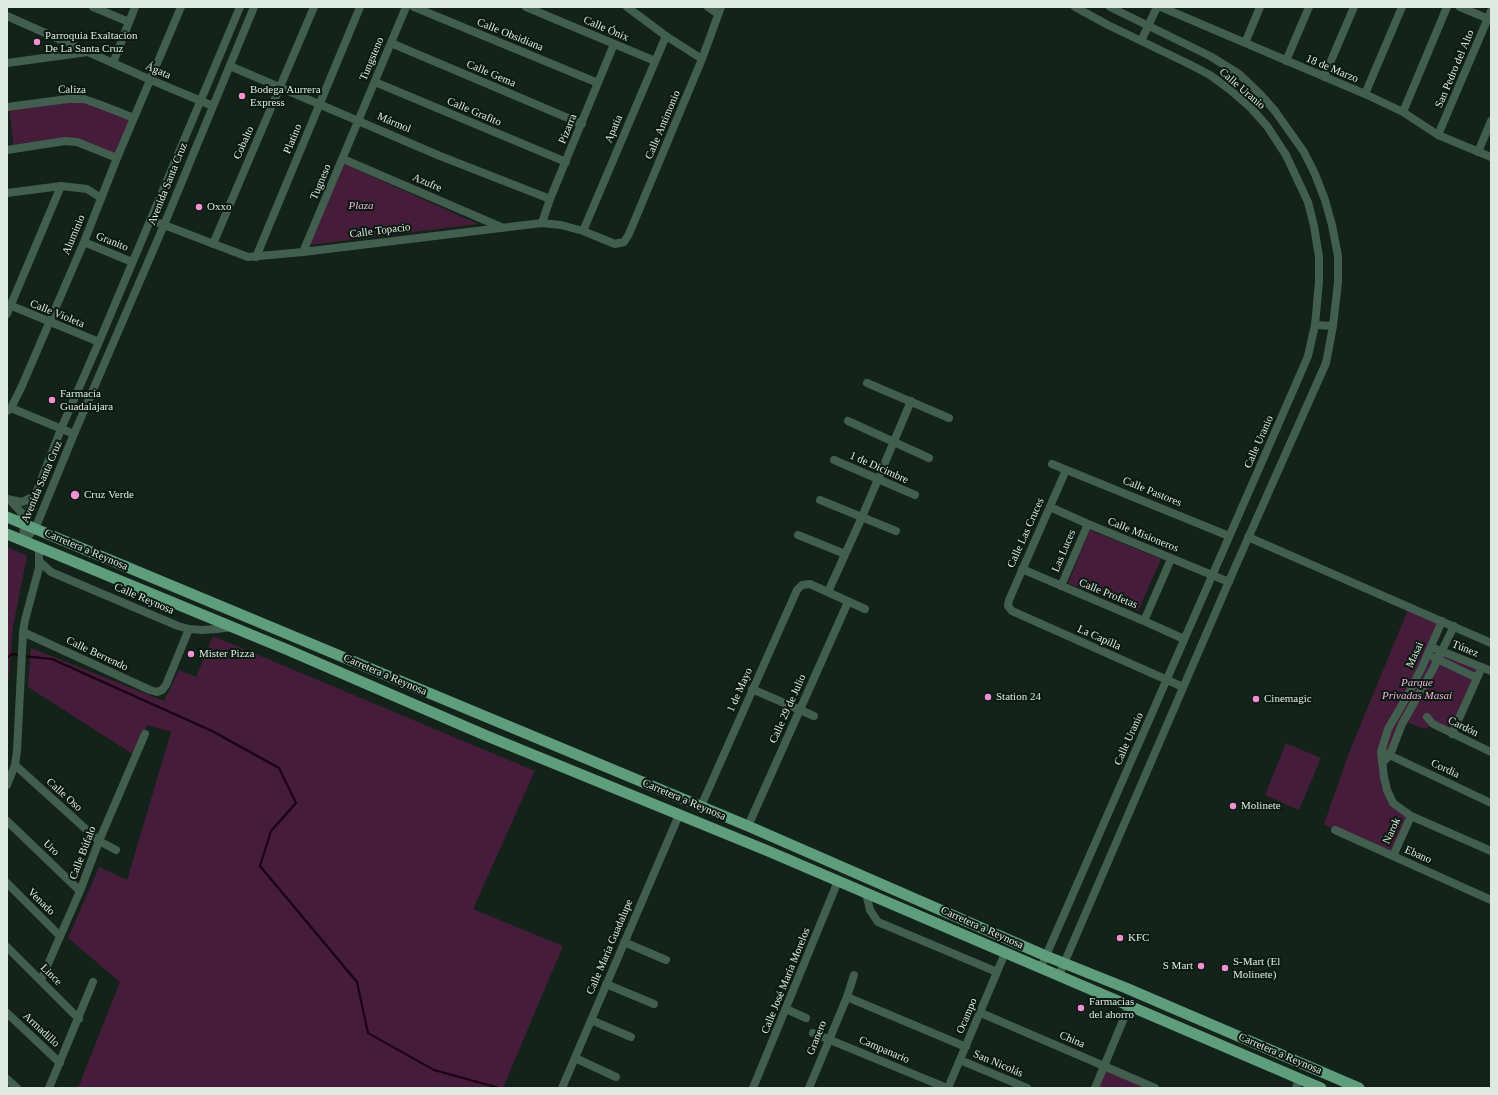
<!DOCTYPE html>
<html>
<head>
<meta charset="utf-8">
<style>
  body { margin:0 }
  #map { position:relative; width:1498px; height:1095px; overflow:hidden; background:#13231a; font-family:"Times New Roman",serif }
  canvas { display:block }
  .frame { position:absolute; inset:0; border:8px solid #dfe9e3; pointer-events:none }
</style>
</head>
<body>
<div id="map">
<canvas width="1498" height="1095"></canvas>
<div class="frame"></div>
</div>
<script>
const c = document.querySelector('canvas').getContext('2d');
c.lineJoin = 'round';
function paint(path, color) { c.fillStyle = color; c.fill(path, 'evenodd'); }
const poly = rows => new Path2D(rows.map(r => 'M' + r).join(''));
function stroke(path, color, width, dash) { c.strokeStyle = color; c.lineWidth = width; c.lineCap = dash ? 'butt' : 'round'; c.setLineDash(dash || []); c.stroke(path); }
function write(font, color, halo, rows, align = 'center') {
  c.font = font + ' "Times New Roman",serif'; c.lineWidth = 4; c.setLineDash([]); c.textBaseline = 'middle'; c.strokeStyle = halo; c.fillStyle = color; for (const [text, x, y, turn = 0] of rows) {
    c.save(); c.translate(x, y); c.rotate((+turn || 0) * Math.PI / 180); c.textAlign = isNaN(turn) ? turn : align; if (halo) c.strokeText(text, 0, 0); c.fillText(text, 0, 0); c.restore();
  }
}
const green = poly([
  [84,99,134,118,117,158,77,142,14,149,9,106],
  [344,164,478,224,310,245],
  [1090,530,1161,559,1138,611,1068,583],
  [7,547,27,556,13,627,7,696],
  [1409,607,1442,621,1428,656,1437,659,1441,651,1482,667,1452,734,1433,724,1425,729,1404,721,1382,763,1393,803,1411,816,1393,856,1335,830,1324,824,1349,753],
  [213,636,535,771,473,909,563,946,503,1088,78,1088,120,982,68,938,99,867,127,880,171,732,147,725,134,755,28,687,31,648,164,701,179,670,196,677],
  [1286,743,1321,758,1299,810,1265,795],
  [1104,1066,1155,1088,1095,1088]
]);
const stream = poly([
  [23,656,52,659,212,731,279,768,296,803,271,831,260,866,357,982,368,1033,434,1070,499,1088],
  [7,658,12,654,19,655]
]);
const minor = poly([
  [93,7,129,22],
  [414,7,598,83],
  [526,7,655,61],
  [627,7,666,36,702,59],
  [708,7,718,14],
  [1161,7,1365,94,1403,112,1438,135,1491,157],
  [1460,7,1491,20],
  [7,16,151,80,213,106],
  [1141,41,1157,7],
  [391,43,582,124],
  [1245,43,1260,7],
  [1286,61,1309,7],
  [7,63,88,52],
  [113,63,135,7],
  [230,66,440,156,550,199],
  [1324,77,1354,7],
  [375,82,566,162],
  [1365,94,1402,7],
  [7,107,68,99,84,99,101,105,134,118],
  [1403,112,1447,7],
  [1438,135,1491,11],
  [7,150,65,141,77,142,117,158],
  [1478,152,1491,121],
  [343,159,501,227],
  [7,193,61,186,87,189,101,198],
  [151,220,248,257,303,252,542,223,561,225,583,231,615,244,624,242,629,234,702,59,721,7],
  [542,223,550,199,614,44],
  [583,231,666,36],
  [84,242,132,262],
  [213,244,314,7],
  [303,252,406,7],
  [256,257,360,7],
  [7,304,99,342],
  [7,314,61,186],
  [1315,325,1333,326],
  [867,383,949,418],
  [11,408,74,434],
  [7,411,11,408,21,388,84,242,117,158,181,7],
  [848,421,929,458],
  [834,460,915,495],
  [1052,464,1229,536],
  [1066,470,1009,600,1008,606,1012,611,1183,687],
  [7,499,22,502,35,496],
  [820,500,896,531],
  [11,501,21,512,23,523],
  [1050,507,1088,524,1229,582],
  [798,535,845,554],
  [1248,537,1491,643],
  [23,541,35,529,74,434,164,225,254,7],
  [23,541,24,524,61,429,99,342,240,7],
  [40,562,51,572,178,626,189,629,202,630,217,629,231,627],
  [1022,569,1144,621,1184,639],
  [1061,586,1088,524],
  [828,592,862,517,911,401],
  [1144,621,1171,559],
  [1442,621,1422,667,1409,693,1388,729,1381,752,1384,777,1387,790,1393,803,1411,816,1491,851],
  [23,632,150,690,157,692,162,690,166,685,189,629],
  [1436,649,1491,671],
  [1433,657,1477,678],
  [752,689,814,716],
  [1427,717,1433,724,1491,752],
  [1452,734,1482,667],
  [1385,753,1491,803],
  [1382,763,1390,755,1402,724,1433,669,1454,626],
  [15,765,99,841,116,850],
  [7,785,15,765,17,751,23,632,25,620,39,568,39,552,37,547],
  [701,806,797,590,802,585,810,584,865,609],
  [7,821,80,891],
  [748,826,848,602],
  [1335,830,1491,900],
  [1393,856,1411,816],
  [7,883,60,936],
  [866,893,870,910,878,922,997,972],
  [624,942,666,960],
  [7,947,79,1019],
  [1041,967,1299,377,1308,356,1315,325,1319,282,1319,257,1314,226,1308,202,1286,155,1267,126,1250,107,1229,89,1210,75,1191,65,1108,25,1075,7],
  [1059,975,1233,572,1326,363,1333,326,1338,282,1338,256,1332,225,1325,200,1315,174,1304,152,1275,111,1261,95,1239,74,1210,56,1110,7],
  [41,980,80,891,99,841,145,734],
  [606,984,654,1004],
  [847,997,966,1047],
  [786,1009,806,1018],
  [7,1013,60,1063],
  [981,1013,1155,1088],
  [591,1020,631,1037],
  [813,1033,947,1088],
  [575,1058,616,1077],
  [960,1060,1027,1088],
  [7,1079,17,1088],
  [49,1088,93,982],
  [562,1088,679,815],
  [753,1088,838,881],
  [809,1088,847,997,854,975],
  [948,1088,1005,953],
  [1095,1088,1129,1006],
  [1296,1088,1299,1079]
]);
const major = poly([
  [7,517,748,826,1046,956,1126,988,1359,1088],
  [7,534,288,650,487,736,768,851,1321,1088]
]);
const markers = [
  [37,42,4,"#f491d4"],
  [242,96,4,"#f491d4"],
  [199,207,4,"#f491d4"],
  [52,400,4,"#f491d4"],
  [75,495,5,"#f491d4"],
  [191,654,4,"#f491d4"],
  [988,697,4,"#f491d4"],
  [1256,699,4,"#f491d4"],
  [1233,806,4,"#f491d4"],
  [1120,938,4,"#f491d4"],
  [1201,966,4,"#f491d4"],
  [1225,968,4,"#f491d4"],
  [1081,1008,4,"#f491d4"]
];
const streetNames = [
  ["Calle Ónix",606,29,23],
  ["Calle Obsidiana",510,35,22],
  ["Tungsteno",372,59,-67],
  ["18 de Marzo",1332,69,23],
  ["San Pedro del Alto",1455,69,-67],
  ["Ágata",158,71,23],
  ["Calle Gema",491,74,23],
  ["Calle Uranio",1242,89,41],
  ["Caliza",72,90,1],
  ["Calle Grafito",474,112,23],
  ["Mármol",394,123,23],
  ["Calle Antimonio",663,125,-67],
  ["Pizarra",568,129,-68],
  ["Apatia",614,129,-67],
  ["Platino",293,139,-67],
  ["Cobalto",244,143,-66],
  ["Tugneso",321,182,-67],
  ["Azufre",427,183,23],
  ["Avenida Santa Cruz",168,184,-68],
  ["Calle Topacio",380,231,-7],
  ["Aluminio",74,235,-67],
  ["Granito",112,242,22],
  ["Calle Violeta",57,314,22],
  ["Calle Uranio",1259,442,-66],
  ["1 de Dicimbre",879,468,24],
  ["Avenida Santa Cruz",42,482,-67],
  ["Calle Pastores",1152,492,22],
  ["Calle Las Cruces",1026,533,-66],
  ["Calle Misioneros",1143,535,22],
  ["Carretera a Reynosa",86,550,23],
  ["Las Luces",1064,551,-67],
  ["Calle Profetas",1108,594,22],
  ["Calle Reynosa",144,599,23],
  ["La Capilla",1099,638,24],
  ["Túnez",1465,649,22],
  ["Calle Berrendo",97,654,25],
  ["Masai",1415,655,-65],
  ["Carretera a Reynosa",385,675,23],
  ["1 de Mayo",740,690,-66],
  ["Calle 29 de Julio",788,709,-66],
  ["Cardón",1463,727,26],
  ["Calle Uranio",1129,739,-66],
  ["Cordia",1445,769,25],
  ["Calle Oso",64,795,42],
  ["Carretera a Reynosa",684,800,23],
  ["Narok",1392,831,-65],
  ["Uro",51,848,44],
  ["Calle Búfalo",83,853,-69],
  ["Ebano",1418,855,24],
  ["Venado",41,902,45],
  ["Carretera a Reynosa",982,928,24],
  ["Calle María Guadalupe",610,947,-67],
  ["Lince",51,975,45],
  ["Calle José María Morelos",786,981,-68],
  ["Ocampo",967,1016,-67],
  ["Armadillo",41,1030,43],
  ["Granero",817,1038,-68],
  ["China",1072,1040,23],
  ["Campanario",884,1050,23],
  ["Carretera a Reynosa",1280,1054,23],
  ["San Nicolás",998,1064,23]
];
const poiNames = [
  ["Parroquia Exaltacion",45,36],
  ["De La Santa Cruz",45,49],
  ["Bodega Aurrera",250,90],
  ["Express",250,103],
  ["Oxxo",207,207],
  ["Farmacia",60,394],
  ["Guadalajara",60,407],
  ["Cruz Verde",84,495],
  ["Mister Pizza",199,654],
  ["Station 24",996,697],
  ["Cinemagic",1264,699],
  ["Molinete",1241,806],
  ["KFC",1128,938],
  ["S-Mart (El",1233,962],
  ["Molinete)",1233,975],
  ["S Mart",1193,966,"right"],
  ["Farmacias",1089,1002],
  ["del ahorro",1089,1015]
];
const parkNames = [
  ["Plaza",361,206],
  ["Parque",1417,683],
  ["Privadas Masai",1417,696]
];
paint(green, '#451c39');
stroke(stream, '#190011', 2);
stroke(minor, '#415e4e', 8);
stroke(major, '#5e9e7c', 11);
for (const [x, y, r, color] of markers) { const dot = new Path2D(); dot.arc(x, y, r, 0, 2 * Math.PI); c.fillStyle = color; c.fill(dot); stroke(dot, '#0a1a11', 1.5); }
write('11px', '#dfe9e3', '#0a1a11', streetNames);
write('11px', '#dfe9e3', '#0a1a11', poiNames, 'left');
write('italic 11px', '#f7afde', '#0a1a11', parkNames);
</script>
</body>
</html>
